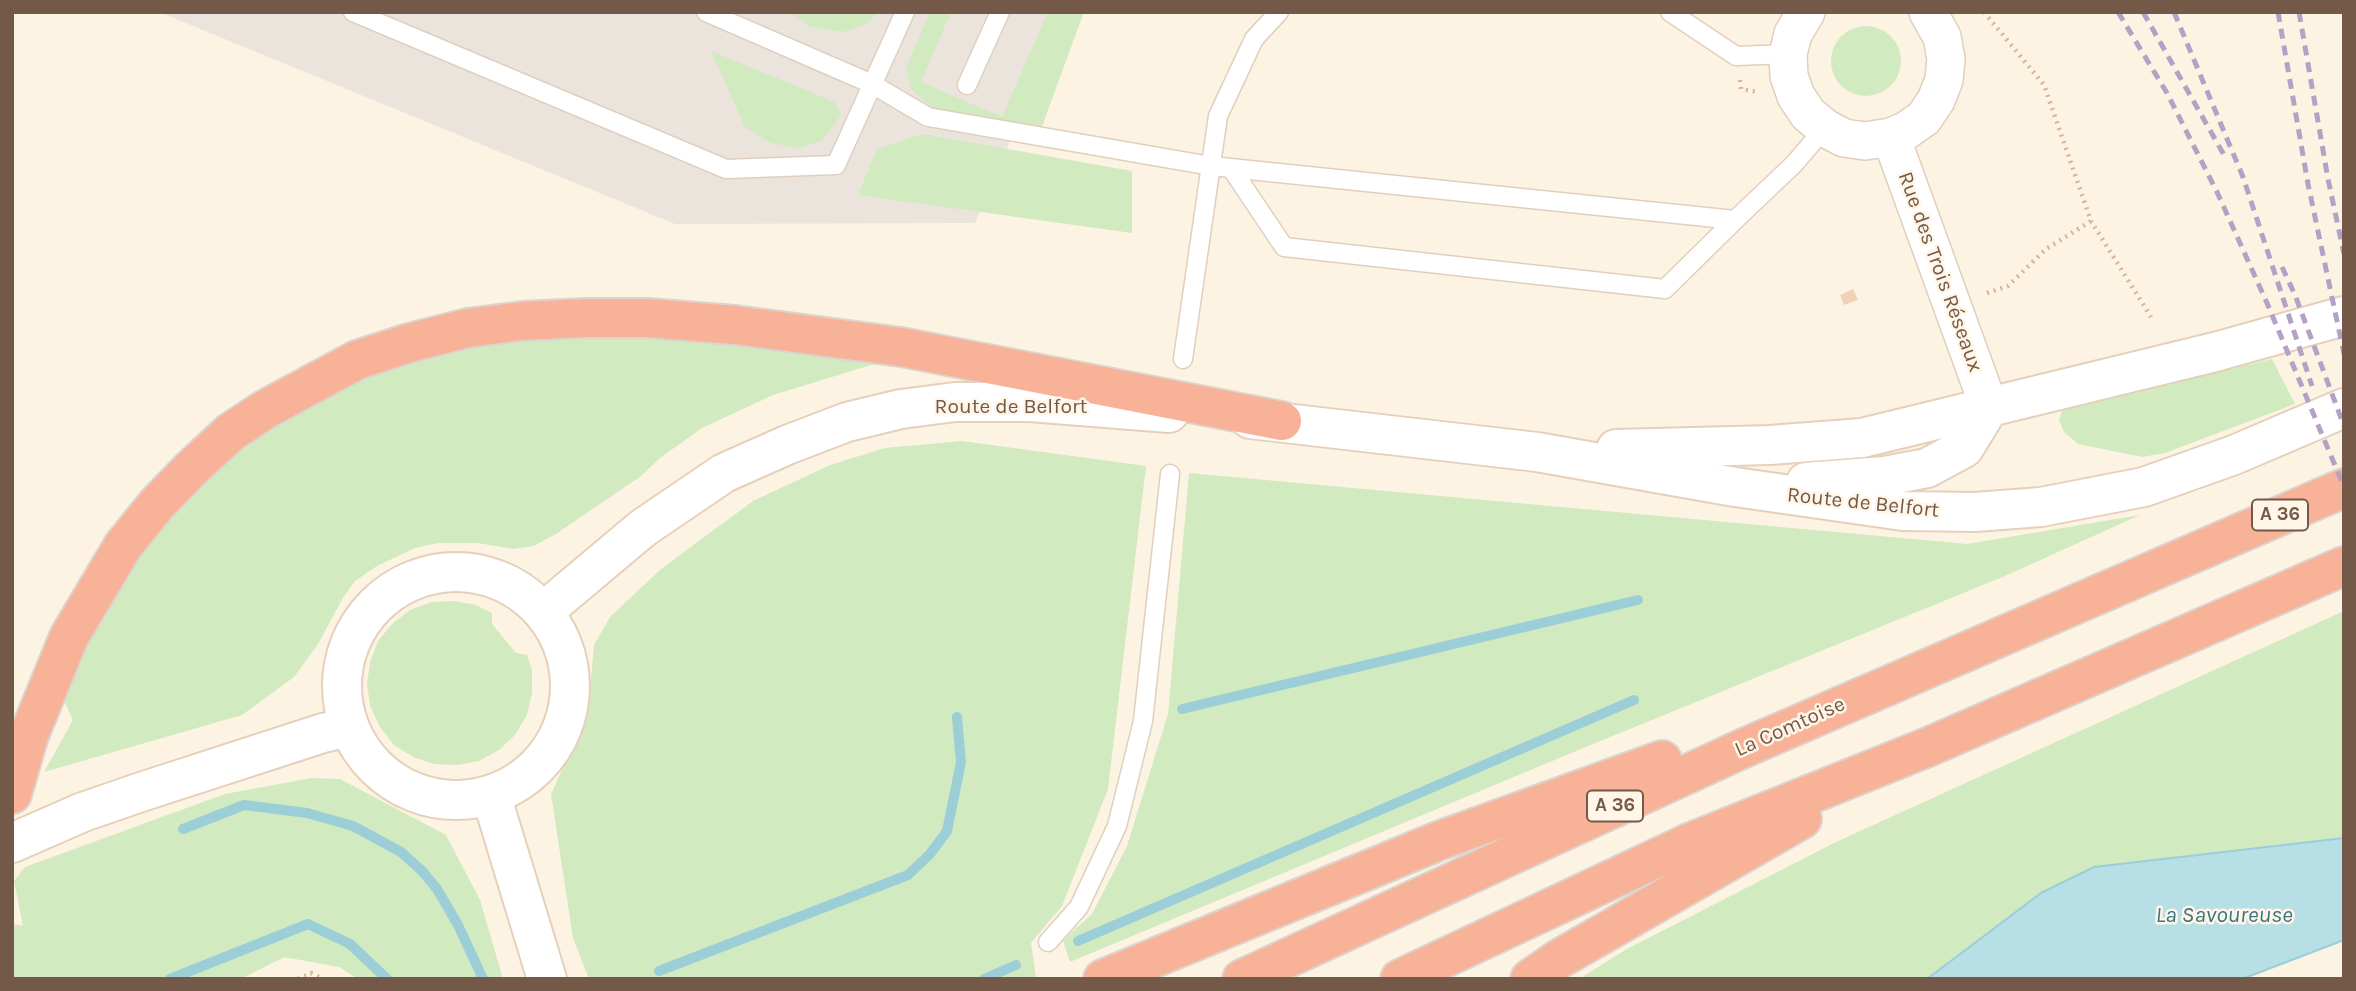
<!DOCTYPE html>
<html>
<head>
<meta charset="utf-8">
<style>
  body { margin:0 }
  #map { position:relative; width:2356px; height:991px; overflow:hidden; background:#fdf3e2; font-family:Karla,sans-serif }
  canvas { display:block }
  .frame { position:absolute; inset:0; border:14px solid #745948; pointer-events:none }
</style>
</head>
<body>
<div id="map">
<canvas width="2356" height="991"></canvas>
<div class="frame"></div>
</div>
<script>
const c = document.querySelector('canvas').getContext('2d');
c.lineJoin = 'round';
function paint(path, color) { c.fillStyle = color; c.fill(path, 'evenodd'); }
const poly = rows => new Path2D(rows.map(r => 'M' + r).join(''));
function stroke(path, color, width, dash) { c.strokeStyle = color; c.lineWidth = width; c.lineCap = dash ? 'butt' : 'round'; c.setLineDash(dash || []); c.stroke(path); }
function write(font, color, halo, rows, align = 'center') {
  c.font = font + ' Karla,sans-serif'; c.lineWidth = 5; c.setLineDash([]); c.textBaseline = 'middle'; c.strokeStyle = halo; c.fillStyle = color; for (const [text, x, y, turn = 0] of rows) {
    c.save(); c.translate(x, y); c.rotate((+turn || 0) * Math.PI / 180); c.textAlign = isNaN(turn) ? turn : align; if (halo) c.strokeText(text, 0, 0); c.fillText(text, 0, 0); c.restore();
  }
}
const industrial = poly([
  [159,12,1066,12,975,223,675,224]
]);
const green = poly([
  [789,12,878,12,867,24,842,32,810,27],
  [930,12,951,12,921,82,1002,117,1048,12,1084,12,1041,129,935,110,911,89,906,68],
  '1831 61a35 35 0 1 1 70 0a35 35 0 1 1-70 0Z',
  [711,51,835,102,841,115,823,140,799,148,771,143,745,127],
  [923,134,1132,171,1132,233,858,195,877,149],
  [603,330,894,358,773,395,702,428,660,458,641,476,556,534,533,546,513,549,478,543,438,543,415,548,377,566,355,581,344,596,318,644,294,677,242,715,44,772,73,720,63,698,104,609,152,537,195,483,259,432,321,397,403,362,481,343],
  [2272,359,2295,404,2165,453,2142,457,2078,444,2064,432,2059,420,2062,410],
  [962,441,1146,466,1108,789,1062,906,1031,943,1036,978,589,979,573,938,551,794,582,727,591,679,594,645,610,617,661,569,753,501,830,465,885,448],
  [1189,473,1967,544,2140,515,2005,576,1593,744,1070,962,1063,940,1092,914,1127,846,1168,714],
  [454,601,476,605,492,613,492,624,516,653,527,655,532,670,532,693,527,715,515,735,499,750,479,761,457,765,434,764,413,757,394,745,380,727,370,706,367,684,370,662,378,641,392,624,410,610,432,602],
  [2344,611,2344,838,2094,867,1927,979,1579,979,1627,949,1836,842],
  [312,778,340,779,446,835,480,900,503,979,358,979,339,967,284,957,241,979,12,979,12,924,23,926,14,881,25,867,225,794]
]);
const water = poly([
  [2344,838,2344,940,2242,979,1927,979,2041,893,2094,867,2344,838]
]);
const stream = poly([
  [1182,709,1638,600],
  [183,829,244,805,307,813,353,826,401,852,422,871,437,889,458,925,483,979],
  [1078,941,1634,700],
  [659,971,908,875,930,854,947,831,961,762,957,717],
  [170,979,308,924,350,944,387,979],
  [984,979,1016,965]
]);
const building = poly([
  [1853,289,1858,300,1844,305,1840,295]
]);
const path = poly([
  [1984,12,2044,85,2091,221,2151,317],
  [1740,80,1741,89,1758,92],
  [1987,293,2008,286,2046,249,2091,221],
  [298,979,311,973,323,979]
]);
const lane = poly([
  [353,12,726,169,836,165,905,12],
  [706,12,872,84,928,117,1211,166,1735,220,1794,164,1825,128],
  [1670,12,1736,56,1788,54],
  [967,85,1000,12],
  [1231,168,1284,247,1665,289,1735,220],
  [1183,359,1218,116,1254,39,1279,12],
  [1048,942,1079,907,1117,826,1143,721,1170,474]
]);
const street = poly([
  [1806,12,1793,34,1788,54,1789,76,1796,96,1808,114,1825,128,1844,138,1865,141,1891,137,1907,130,1924,118,1936,100,1944,80,1946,59,1942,37,1928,12],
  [1891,137,1989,407]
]);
const secondary = poly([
  [1250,419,1537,452,1735,487,1903,511,1975,512,2041,507,2144,487,2234,455,2344,408],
  [1616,449,1770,445,1862,438,2215,352,2344,316],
  [1806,482,1885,476,1927,468,1964,448,1989,407],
  '342 686a114 114 0 1 1 228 0a114 114 0 1 1-228 0Z',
  [543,612,643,528,724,473,787,445,847,422,901,409,955,402,1030,402,1169,413],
  [491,795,547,979],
  [12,843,83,812,141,792,323,733,349,727]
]);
const highway = poly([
  [12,794,29,735,69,637,123,546,157,504,191,469,231,432,266,409,357,360,409,343,468,328,522,321,586,318,648,318,735,325,901,347,1282,421],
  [1103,979,1441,840,1662,760],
  [1242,979,1744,748,2344,488],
  [1400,979,1689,843,1928,747,2344,566],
  [1530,979,1559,959,1802,819]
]);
const rail = poly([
  [2118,12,2167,93,2217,192,2267,303,2344,487],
  [2143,12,2224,155],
  [2174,12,2243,177,2312,386],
  [2278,12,2308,184,2344,354],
  [2299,12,2328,179,2344,254],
  [2282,267,2295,295,2344,426]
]);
const shields = [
  [2280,515,56],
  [1615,806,56]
];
const shieldNames = [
  ["A 36",2280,515],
  ["A 36",1615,806]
];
const streetNames = [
  ["Rue des Trois Réseaux",1940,272,70],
  ["Route de Belfort",1011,407],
  ["Route de Belfort",1863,503,6],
  ["La Comtoise",1790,727,-24]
];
const waterNames = [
  ["La Savoureuse",2224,915]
];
paint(industrial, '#ebe4dd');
paint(green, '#d1eac0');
paint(water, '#b6dfe6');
stroke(water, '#9cced8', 2);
stroke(stream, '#9cced8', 10);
paint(building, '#f2d1b9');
stroke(lane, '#e1cfbe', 21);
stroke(street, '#e1cfbe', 40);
stroke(secondary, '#e6d0bb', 42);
stroke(highway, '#dbd4cf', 42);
stroke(path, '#d7b49c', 4.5, [2, 5]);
stroke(lane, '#fff', 18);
stroke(street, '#fff', 37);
stroke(secondary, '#fff', 38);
stroke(highway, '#f8b297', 38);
stroke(rail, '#b5a1c6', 5, [10, 7]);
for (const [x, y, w] of shields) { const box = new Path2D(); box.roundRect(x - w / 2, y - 15.5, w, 31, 5); c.fillStyle = '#fff6e8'; c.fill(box); stroke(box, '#745948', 2); }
write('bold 19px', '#745948', null, shieldNames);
write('21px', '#745948', '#fff6e8', streetNames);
write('italic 23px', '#3f7582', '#fff6e8', waterNames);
</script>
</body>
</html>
